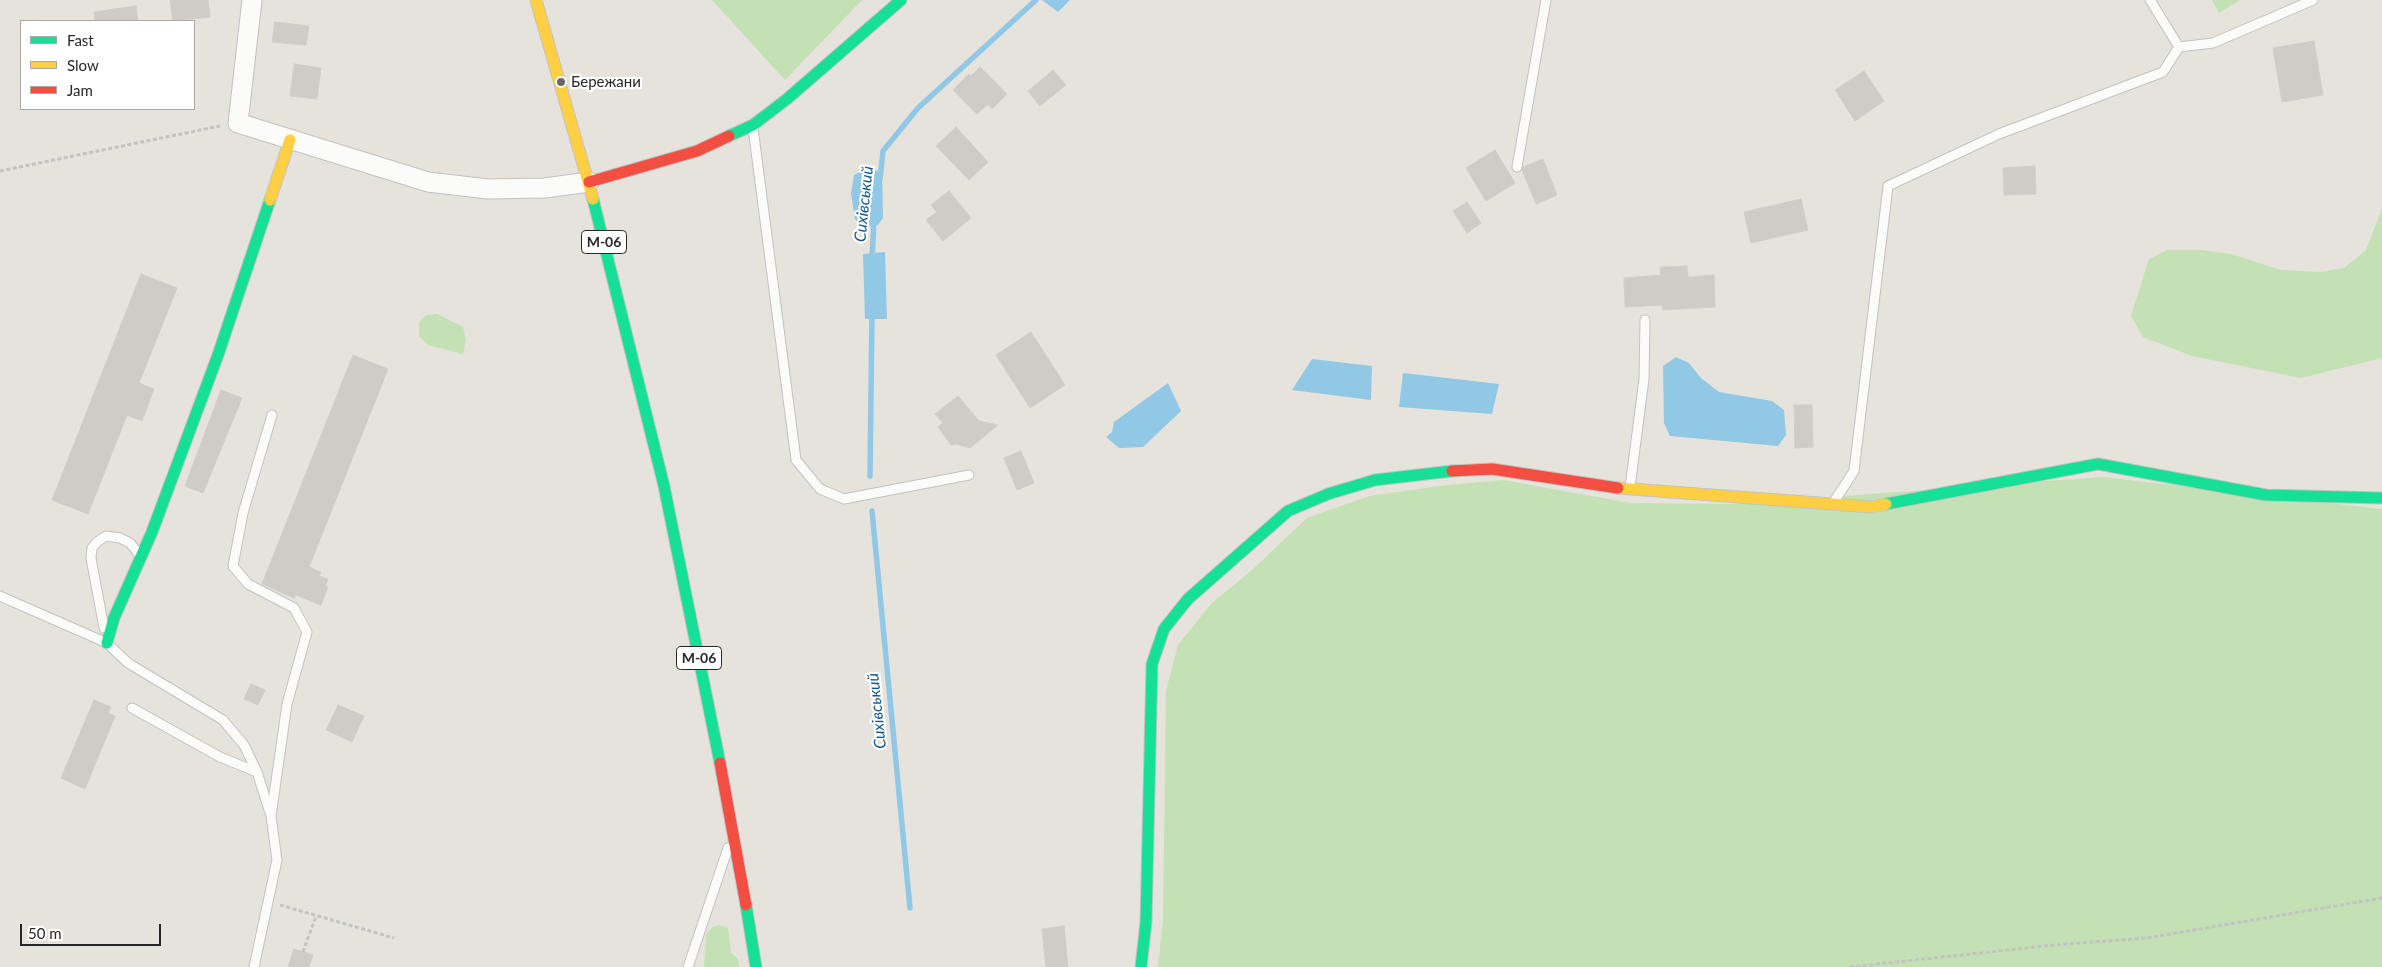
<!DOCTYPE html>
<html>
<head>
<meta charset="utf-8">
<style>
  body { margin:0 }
  #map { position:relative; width:2382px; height:967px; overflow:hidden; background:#e6e3dc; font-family:Lato,sans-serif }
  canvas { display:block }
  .legend { position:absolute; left:20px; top:20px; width:175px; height:90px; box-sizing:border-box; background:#fff; border:1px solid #a9a9a9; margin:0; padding:6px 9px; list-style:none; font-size:15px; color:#272727 }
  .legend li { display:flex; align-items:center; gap:10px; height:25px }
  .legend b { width:25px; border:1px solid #a9a9a9 }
  .scale { position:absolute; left:20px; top:924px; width:141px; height:22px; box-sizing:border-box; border:2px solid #272727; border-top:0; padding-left:6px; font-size:15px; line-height:18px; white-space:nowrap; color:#272727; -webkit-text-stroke:4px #fff; paint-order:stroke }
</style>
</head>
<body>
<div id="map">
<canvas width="2382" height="967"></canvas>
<ul class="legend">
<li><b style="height:6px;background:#16e098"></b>Fast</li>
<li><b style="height:6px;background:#ffcf43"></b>Slow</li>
<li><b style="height:6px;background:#f24e42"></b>Jam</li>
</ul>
<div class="scale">50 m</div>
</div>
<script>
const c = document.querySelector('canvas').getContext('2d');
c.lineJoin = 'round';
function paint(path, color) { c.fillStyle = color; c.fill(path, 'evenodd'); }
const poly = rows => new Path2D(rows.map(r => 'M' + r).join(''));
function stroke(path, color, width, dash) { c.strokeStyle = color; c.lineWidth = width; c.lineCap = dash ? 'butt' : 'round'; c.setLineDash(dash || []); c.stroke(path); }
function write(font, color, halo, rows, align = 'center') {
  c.font = font + ' Lato,sans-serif'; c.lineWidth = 4.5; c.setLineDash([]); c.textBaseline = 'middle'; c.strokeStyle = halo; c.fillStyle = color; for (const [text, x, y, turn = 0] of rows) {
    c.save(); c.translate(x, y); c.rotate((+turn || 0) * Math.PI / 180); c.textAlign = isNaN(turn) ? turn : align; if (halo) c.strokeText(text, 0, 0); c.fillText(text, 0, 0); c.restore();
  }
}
const green = poly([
  [712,0,862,0,785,80],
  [2212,0,2240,0,2219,13],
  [2382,208,2382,358,2301,378,2192,356,2143,337,2131,316,2149,259,2167,250,2202,250,2231,254,2281,270,2320,272,2344,268,2366,250],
  [437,314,463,327,466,339,463,354,428,345,419,336,419,322,426,315],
  [2102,477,2382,509,2382,967,1158,967,1163,919,1166,691,1178,645,1211,604,1252,570,1307,518,1369,496,1447,485,1503,480,1630,503,1734,504],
  [719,925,728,928,731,953,738,959,739,967,704,967,706,935,711,928]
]);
const water = poly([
  [1042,0,1070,0,1058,12],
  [865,170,882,171,883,218,878,225,862,228,855,219,851,193,854,175],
  [885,252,887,319,865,319,863,254],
  [1676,357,1689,363,1701,378,1719,392,1772,401,1784,410,1786,435,1778,446,1670,436,1664,423,1663,366],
  [1312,359,1372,366,1371,400,1292,390],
  [1403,373,1499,384,1492,414,1399,407],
  [1168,383,1181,411,1143,447,1119,448,1106,437,1112,432,1114,422]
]);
const stream = poly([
  [880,179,883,151,918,108,1036,0],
  [872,261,874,220],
  [870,476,872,312],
  [872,511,910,908]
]);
const building = poly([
  [170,0,208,0,210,17,173,21,170,0],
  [136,6,138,21,95,21,94,12,136,6],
  [275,22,309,26,306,45,272,42,275,22],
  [2314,41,2323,95,2282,102,2273,48,2314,41],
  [294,64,321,68,317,99,290,96,294,64],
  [980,67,1007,94,992,109,988,104,977,114,953,90,969,74,971,76,980,67],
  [1053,70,1066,85,1040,106,1028,91,1053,70],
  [1864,71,1884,101,1855,121,1835,90,1864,71],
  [956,127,988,162,969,180,936,146,956,127],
  [1495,150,1515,183,1486,201,1466,168,1495,150],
  [1543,159,1557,195,1536,204,1522,170,1523,167,1543,159],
  [2035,166,2036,194,2004,195,2003,168,2035,166],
  [949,191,971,218,943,241,926,220,937,212,931,205,949,191],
  [1801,199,1808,230,1751,243,1744,212,1801,199],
  [1467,202,1481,223,1467,233,1453,211,1467,202],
  [1687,266,1688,277,1714,275,1715,307,1663,310,1662,305,1625,307,1624,278,1661,275,1660,267,1687,266],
  [141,274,177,288,139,383,154,389,142,421,127,415,88,514,52,500,141,274],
  [1031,332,1065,385,1030,408,996,355,1031,332],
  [353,355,388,369,309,567,321,572,319,576,328,579,325,586,328,587,321,605,296,595,294,598,262,584,353,355],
  [221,390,242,398,203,493,185,486,221,390],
  [958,396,979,421,998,425,970,448,956,444,951,445,938,427,943,423,935,414,958,396],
  [1794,405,1812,405,1813,447,1795,448,1794,405],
  [1021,451,1034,483,1017,490,1004,458,1021,451],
  [251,684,265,690,258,705,244,699,251,684],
  [94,700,111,707,108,713,115,716,85,789,61,778,94,700],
  [338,705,364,716,352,742,326,730,338,705],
  [1064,926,1068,967,1046,967,1042,929,1064,926],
  [294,949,313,955,309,967,288,967,294,949]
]);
const path = poly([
  [0,171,220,126],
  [280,905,394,938],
  [303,952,316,916],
  [1850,967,2054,945,2147,938,2382,898]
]);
const lane = poly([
  [2150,0,2179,47],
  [753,128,796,460,820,489,844,499,969,475],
  [1517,167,1546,0],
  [1630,487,1644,379,1645,320],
  [1835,500,1854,471,1888,186,1999,134,2163,72,2179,47,2213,43,2313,0],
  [0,596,107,643,128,663,223,720,244,745,257,772,270,813],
  [104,628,91,558,92,548,97,542,106,536,120,538,130,543,139,554],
  [132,708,220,757,257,772],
  [254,967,277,860,271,816,287,704,307,632,294,608,248,584,233,566,243,513,272,415],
  [688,967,728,848]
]);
const street = poly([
  [252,0,238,123,428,182,488,189,545,188,589,182]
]);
const fast = poly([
  [729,136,753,125,787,99,901,0],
  [593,199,664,486,720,763],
  [1886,504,2098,464,2266,495,2382,498],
  [107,643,114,618,152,532,218,355,270,200],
  [746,905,756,967],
  [1141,967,1146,922,1152,664,1164,629,1188,599,1288,511,1328,494,1375,480,1452,471]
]);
const slow = poly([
  [536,0,593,199],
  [270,200,290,140],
  [1618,488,1872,507,1886,504]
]);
const jam = poly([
  [589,182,697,151,729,136],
  [1452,471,1492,469,1618,488],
  [720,763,746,905]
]);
const markers = [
  [561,82,5,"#6a6966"]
];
const shields = [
  [604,242,45],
  [699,658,45]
];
const shieldNames = [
  ["М-06",604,242],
  ["М-06",699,658]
];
const poiNames = [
  ["Бережани",571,82]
];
const waterNames = [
  ["Сихівський",864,204,-84],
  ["Сихівський",877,711,-96]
];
paint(green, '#c3e1b5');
paint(water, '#91c8e6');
stroke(stream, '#91c8e6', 5.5);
paint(building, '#cfccc7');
stroke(building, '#d0cec8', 1);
stroke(lane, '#c3c2c2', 11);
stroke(street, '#c3c2c2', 21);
stroke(fast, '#c3c2c2', 13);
stroke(slow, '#c3c2c2', 13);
stroke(jam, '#c3c2c2', 13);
stroke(path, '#c4c3c2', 3, [4, 2.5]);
stroke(lane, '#fbfbfa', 9);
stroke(street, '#fbfbfa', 19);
stroke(fast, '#16e098', 11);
stroke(slow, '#ffcf43', 11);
stroke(jam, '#f24e42', 11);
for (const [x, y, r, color] of markers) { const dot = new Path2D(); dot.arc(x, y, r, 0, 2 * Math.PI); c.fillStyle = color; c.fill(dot); stroke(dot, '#fff', 2); }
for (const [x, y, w] of shields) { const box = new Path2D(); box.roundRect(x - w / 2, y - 11.5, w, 23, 4); c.fillStyle = '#fff'; c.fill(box); stroke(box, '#272727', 1); }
write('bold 14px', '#272727', null, shieldNames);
write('15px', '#272727', '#fff', poiNames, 'left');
write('italic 16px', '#105892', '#fff', waterNames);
</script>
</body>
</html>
